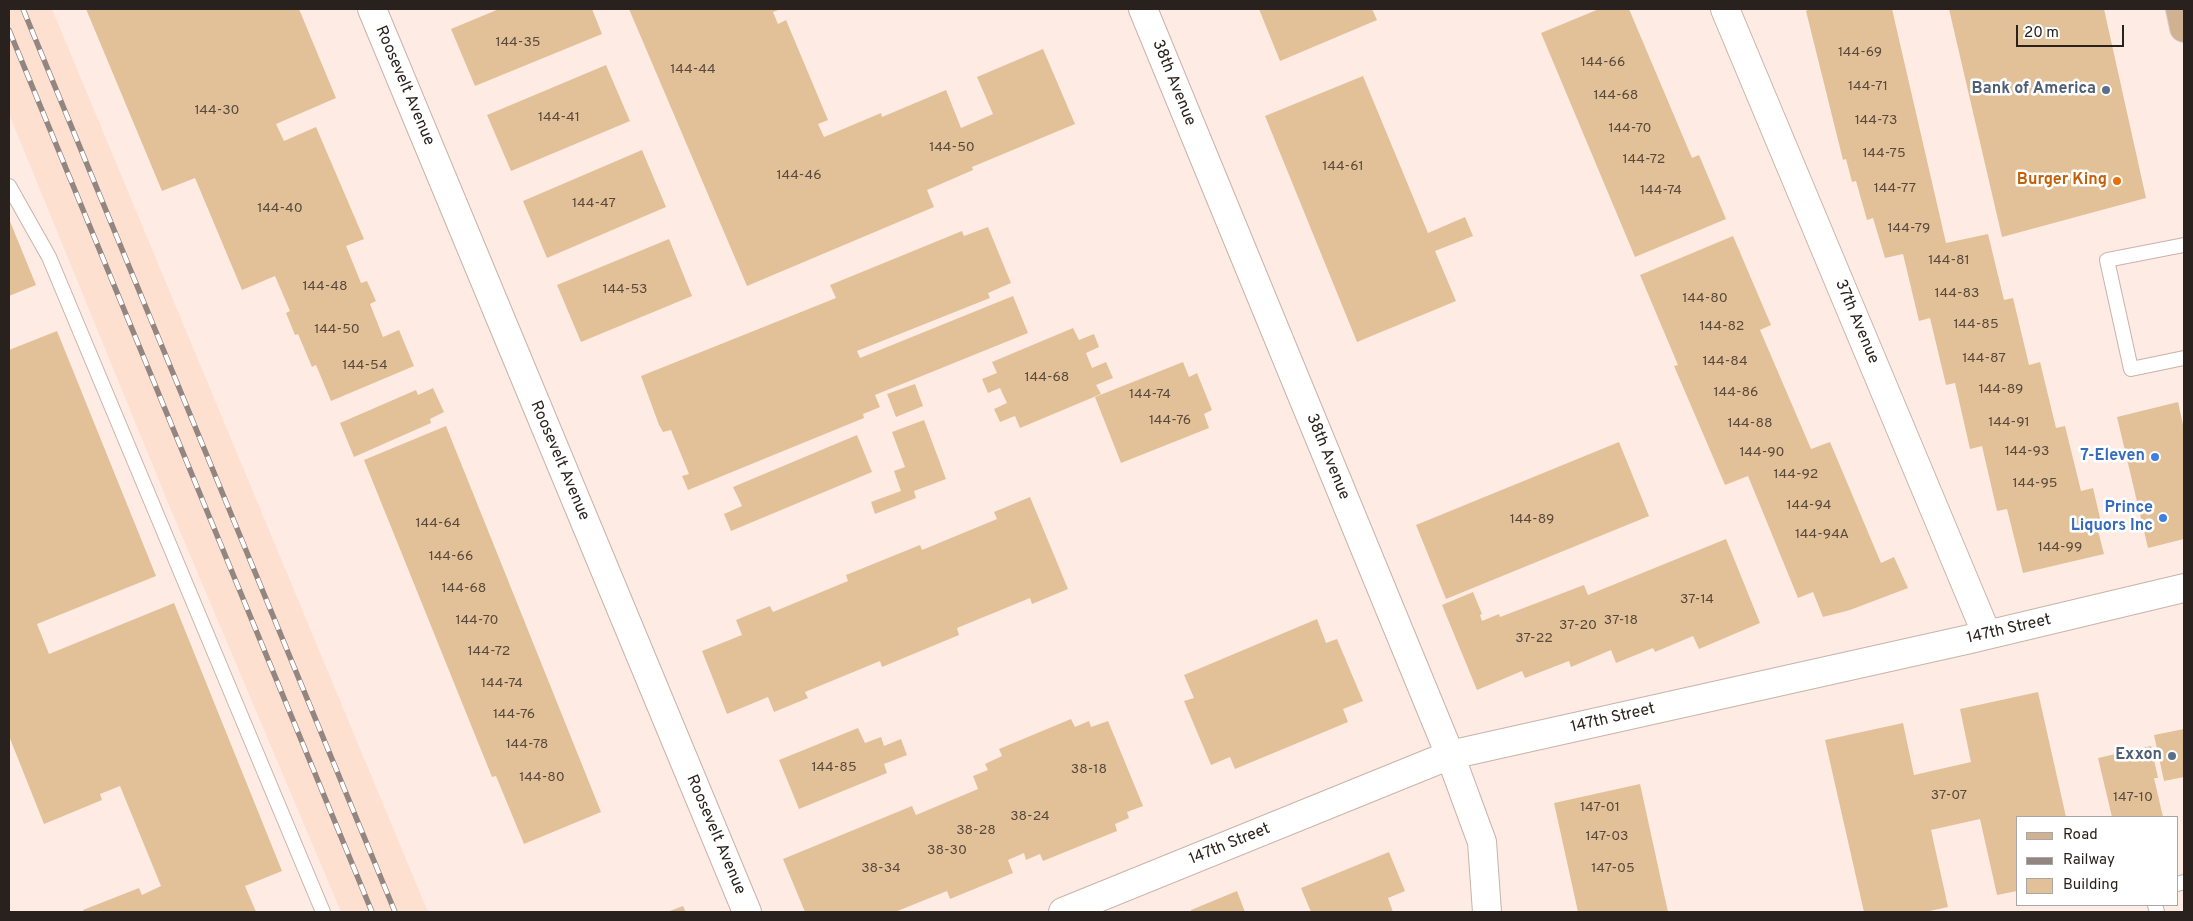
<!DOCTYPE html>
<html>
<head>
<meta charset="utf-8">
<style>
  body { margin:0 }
  #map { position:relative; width:2193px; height:921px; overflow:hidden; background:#feebe3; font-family:Overpass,sans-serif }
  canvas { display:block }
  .frame { position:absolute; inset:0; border:10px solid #29211d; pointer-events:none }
  .legend { position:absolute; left:2016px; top:816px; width:162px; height:90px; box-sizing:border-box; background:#fff; border:1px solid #a9a6a5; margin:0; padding:6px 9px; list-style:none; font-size:15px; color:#29211d }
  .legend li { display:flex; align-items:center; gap:10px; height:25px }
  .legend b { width:25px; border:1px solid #a9a6a5 }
  .scale { position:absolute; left:2016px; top:25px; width:108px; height:22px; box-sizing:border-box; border:2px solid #29211d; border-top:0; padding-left:6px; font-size:15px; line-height:18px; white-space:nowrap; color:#29211d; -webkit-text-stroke:4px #fff; paint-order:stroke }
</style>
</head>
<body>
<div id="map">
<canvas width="2193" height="921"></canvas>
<div class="frame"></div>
<ul class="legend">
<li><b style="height:6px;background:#d0b292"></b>Road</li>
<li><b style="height:6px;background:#938680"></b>Railway</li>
<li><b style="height:14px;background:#e3c198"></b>Building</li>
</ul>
<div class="scale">20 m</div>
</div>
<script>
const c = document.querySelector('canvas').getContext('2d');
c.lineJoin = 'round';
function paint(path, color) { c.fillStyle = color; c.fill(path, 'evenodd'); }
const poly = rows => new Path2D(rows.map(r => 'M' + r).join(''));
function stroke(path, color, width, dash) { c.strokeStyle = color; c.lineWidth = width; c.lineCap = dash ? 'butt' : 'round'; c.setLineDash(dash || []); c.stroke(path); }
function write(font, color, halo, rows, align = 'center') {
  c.font = font + ' Overpass,sans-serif'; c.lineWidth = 5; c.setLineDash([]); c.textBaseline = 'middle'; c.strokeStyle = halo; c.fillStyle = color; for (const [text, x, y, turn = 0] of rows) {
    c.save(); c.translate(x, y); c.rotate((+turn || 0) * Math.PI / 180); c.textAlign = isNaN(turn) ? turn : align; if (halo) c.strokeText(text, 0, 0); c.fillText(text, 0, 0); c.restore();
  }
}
const built = poly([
  [9,9,52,9,428,912,341,912,171,510,9,114]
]);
const building = poly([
  [86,9,299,9,336,98,276,124,284,141,316,127,364,239,346,246,361,283,367,281,376,301,370,304,383,337,399,330,414,366,331,401,316,365,312,367,298,334,295,335,286,313,290,311,275,276,242,290,195,178,162,191],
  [499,9,592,9,602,34,475,86,451,29],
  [629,9,781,9,773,12,778,24,786,20,828,120,818,124,824,137,881,113,882,117,946,90,961,128,993,114,977,77,1043,49,1075,124,972,167,973,170,927,190,934,207,747,286],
  [1259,9,1372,9,1377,20,1280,61],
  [1599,9,1629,9,1692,158,1699,155,1726,219,1635,257,1541,33],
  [1809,9,1892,9,1946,243,1988,234,2004,300,2013,298,2029,365,2040,362,2056,428,2065,426,2081,491,2093,488,2101,522,2096,523,2104,554,2023,573,2007,509,1997,511,1982,446,1970,449,1955,383,1946,385,1930,318,1919,321,1903,254,1885,258,1873,218,1867,220,1856,181,1852,182,1846,159,1843,160,1806,11],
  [1949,9,2104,9,2146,198,2002,237],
  [606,65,630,121,511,171,487,115],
  [1363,76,1428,233,1465,217,1473,236,1435,251,1456,301,1357,342,1265,116],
  [642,150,666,207,547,258,523,201],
  [9,219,36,285,9,296],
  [988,227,1011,283,988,293,990,298,857,351,860,358,1013,296,1028,333,875,395,880,407,863,414,864,418,688,490,682,476,689,474,671,430,663,432,659,425,641,376,836,298,830,285,962,231,964,236],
  [1733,236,1771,325,1760,330,1811,449,1830,442,1881,563,1894,557,1908,588,1850,610,1823,617,1813,592,1798,598,1748,476,1725,485,1674,366,1678,365,1640,275],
  [669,239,692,296,581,342,557,285],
  [1073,328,1079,340,1094,334,1099,347,1086,353,1092,368,1106,362,1113,378,1096,385,1101,394,1020,428,1015,416,1000,422,994,409,1007,403,1000,388,988,393,982,379,997,373,992,362],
  [57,331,156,576,37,624,49,654,174,603,282,871,245,886,256,912,84,912,83,910,139,888,142,895,161,886,120,786,100,794,102,800,44,824,9,736,9,350],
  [1183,362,1189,377,1197,373,1212,410,1204,414,1209,428,1121,463,1095,397],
  [915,384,923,406,896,417,887,394],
  [433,388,444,412,430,419,431,423,354,457,340,423,416,390,418,395],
  [2178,402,2184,429,2184,539,2148,548,2117,417],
  [924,420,946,479,914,491,916,498,875,514,871,502,901,491,894,471,905,467,892,432],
  [446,426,601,812,524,844,496,776,492,777,364,460],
  [857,435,872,472,731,531,724,514,742,506,733,487],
  [1619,442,1649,516,1446,599,1416,525],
  [1030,497,1068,589,1032,604,1030,598,957,628,959,635,882,667,880,661,805,692,808,698,774,712,768,697,727,714,702,651,742,635,736,620,770,606,773,612,848,581,846,575,920,545,922,550,997,519,994,512],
  [1726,539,1760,623,1699,649,1693,636,1655,652,1653,648,1616,663,1611,650,1571,667,1569,661,1525,678,1522,671,1477,690,1442,605,1473,592,1482,614,1480,615,1482,621,1499,614,1500,617,1584,585,1588,595],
  [1317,619,1326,643,1337,639,1363,701,1343,709,1348,722,1235,769,1230,757,1211,765,1184,701,1194,698,1184,675],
  [2038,692,2066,817,2017,817,2017,891,1997,895,1980,819,1931,830,1948,907,1925,912,1864,912,1825,740,1903,723,1914,775,1971,762,1960,709],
  [1071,719,1075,727,1089,721,1091,727,1108,721,1143,806,1127,812,1129,818,1115,824,1117,831,1043,861,1040,854,1026,860,1024,853,1008,860,1013,873,950,899,947,891,895,912,805,912,783,859,912,806,916,815,978,789,973,776,988,770,985,764,1002,756,999,749],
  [858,728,865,743,881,737,884,746,901,739,907,755,884,764,887,773,799,809,779,760],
  [2184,729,2184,777,2164,781,2154,735],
  [2151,746,2158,778,2154,778,2163,817,2112,817,2098,758],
  [1640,784,1668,912,1578,912,1554,803],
  [1389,852,1405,891,1388,898,1393,912,1311,912,1301,888],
  [1237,891,1245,912,1191,912,1191,910],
  [683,906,686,912,667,912]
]);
const service = poly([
  [9,186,49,257,323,912],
  [2184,245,2107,260,2131,369,2184,358],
  [2177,884,2184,882],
  [2155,905,2157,912]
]);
const minor = poly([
  [1143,9,1450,755,1482,842,1487,912],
  [1725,9,1987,635],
  [1063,912,1450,755,1970,639,2184,588]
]);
const tertiary = poly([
  [372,9,747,912]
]);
const primary = poly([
  [2180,9,2184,28]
]);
const rail = poly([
  [23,9,395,912],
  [9,30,372,912]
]);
const markers = [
  [2106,90,5,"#5c6f8a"],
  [2117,181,5,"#e8710a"],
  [2155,457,5,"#3f7fe0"],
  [2163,518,5,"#3f7fe0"],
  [2172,756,5,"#5c6f8a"]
];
const numberNames = [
  ["144-35",518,43],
  ["144-69",1860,53],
  ["144-66",1603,63],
  ["144-44",693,70],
  ["144-71",1868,87],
  ["144-68",1616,96],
  ["144-30",217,111],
  ["144-41",559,118],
  ["144-73",1876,121],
  ["144-70",1630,129],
  ["144-50",952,148],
  ["144-75",1884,154],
  ["144-72",1644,160],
  ["144-61",1343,167],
  ["144-46",799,176],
  ["144-77",1895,189],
  ["144-74",1661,191],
  ["144-47",594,204],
  ["144-40",280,209],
  ["144-79",1909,229],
  ["144-81",1949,261],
  ["144-48",325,287],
  ["144-53",625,290],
  ["144-83",1957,294],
  ["144-80",1705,299],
  ["144-85",1976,325],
  ["144-82",1722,327],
  ["144-50",337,330],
  ["144-87",1984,359],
  ["144-84",1725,362],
  ["144-54",365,366],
  ["144-68",1047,378],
  ["144-89",2001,390],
  ["144-86",1736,393],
  ["144-74",1150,395],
  ["144-76",1170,421],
  ["144-91",2009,423],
  ["144-88",1750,424],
  ["144-93",2027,452],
  ["144-90",1762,453],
  ["144-92",1796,475],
  ["144-95",2035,484],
  ["144-94",1809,506],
  ["144-89",1532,520],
  ["144-64",438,524],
  ["144-94A",1822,535],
  ["144-99",2060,548],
  ["144-66",451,557],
  ["144-68",464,589],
  ["37-14",1697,600],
  ["144-70",477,621],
  ["37-18",1621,621],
  ["37-20",1578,626],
  ["37-22",1534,639],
  ["144-72",489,652],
  ["144-74",502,684],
  ["144-76",514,715],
  ["144-78",527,745],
  ["144-85",834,768],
  ["38-18",1089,770],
  ["144-80",542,778],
  ["37-07",1949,796],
  ["147-10",2133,798],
  ["147-01",1600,808],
  ["38-24",1030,817],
  ["38-28",976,831],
  ["147-03",1607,837],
  ["38-30",947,851],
  ["38-34",881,869],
  ["147-05",1613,869]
];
const streetNames = [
  ["38th Avenue",1173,83,68],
  ["Roosevelt Avenue",404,86,67],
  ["37th Avenue",1856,322,67],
  ["38th Avenue",1327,457,68],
  ["Roosevelt Avenue",559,461,67],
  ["147th Street",2009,630,-13],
  ["147th Street",1613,719,-13],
  ["Roosevelt Avenue",715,835,67],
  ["147th Street",1230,845,-22]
];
const serviceNames = [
  ["Bank of America",2096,90],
  ["Exxon",2162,756]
];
const foodNames = [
  ["Burger King",2107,181]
];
const shopNames = [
  ["7-Eleven",2145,457],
  ["Prince",2153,509],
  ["Liquors Inc",2153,527]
];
paint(built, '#fee0d1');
paint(building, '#e3c198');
stroke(service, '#c9b3a8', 16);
stroke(minor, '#c9b3a8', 30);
stroke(tertiary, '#c9b3a8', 30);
stroke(primary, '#d4d3d2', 30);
stroke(service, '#fff', 14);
stroke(minor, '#fff', 28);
stroke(tertiary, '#fff', 28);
stroke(primary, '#d0b292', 28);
stroke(rail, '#938680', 5.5);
stroke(rail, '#fff', 4, [11]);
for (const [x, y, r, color] of markers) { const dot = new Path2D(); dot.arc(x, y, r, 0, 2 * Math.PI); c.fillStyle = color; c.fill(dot); stroke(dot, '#fff', 2); }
write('14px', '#58493c', null, numberNames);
write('16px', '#29211d', '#fff', streetNames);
write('bold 16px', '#4e5e75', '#fff', serviceNames, 'right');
write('bold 16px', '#c56008', '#fff', foodNames, 'right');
write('bold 16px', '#366cbe', '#fff', shopNames, 'right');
</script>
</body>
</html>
